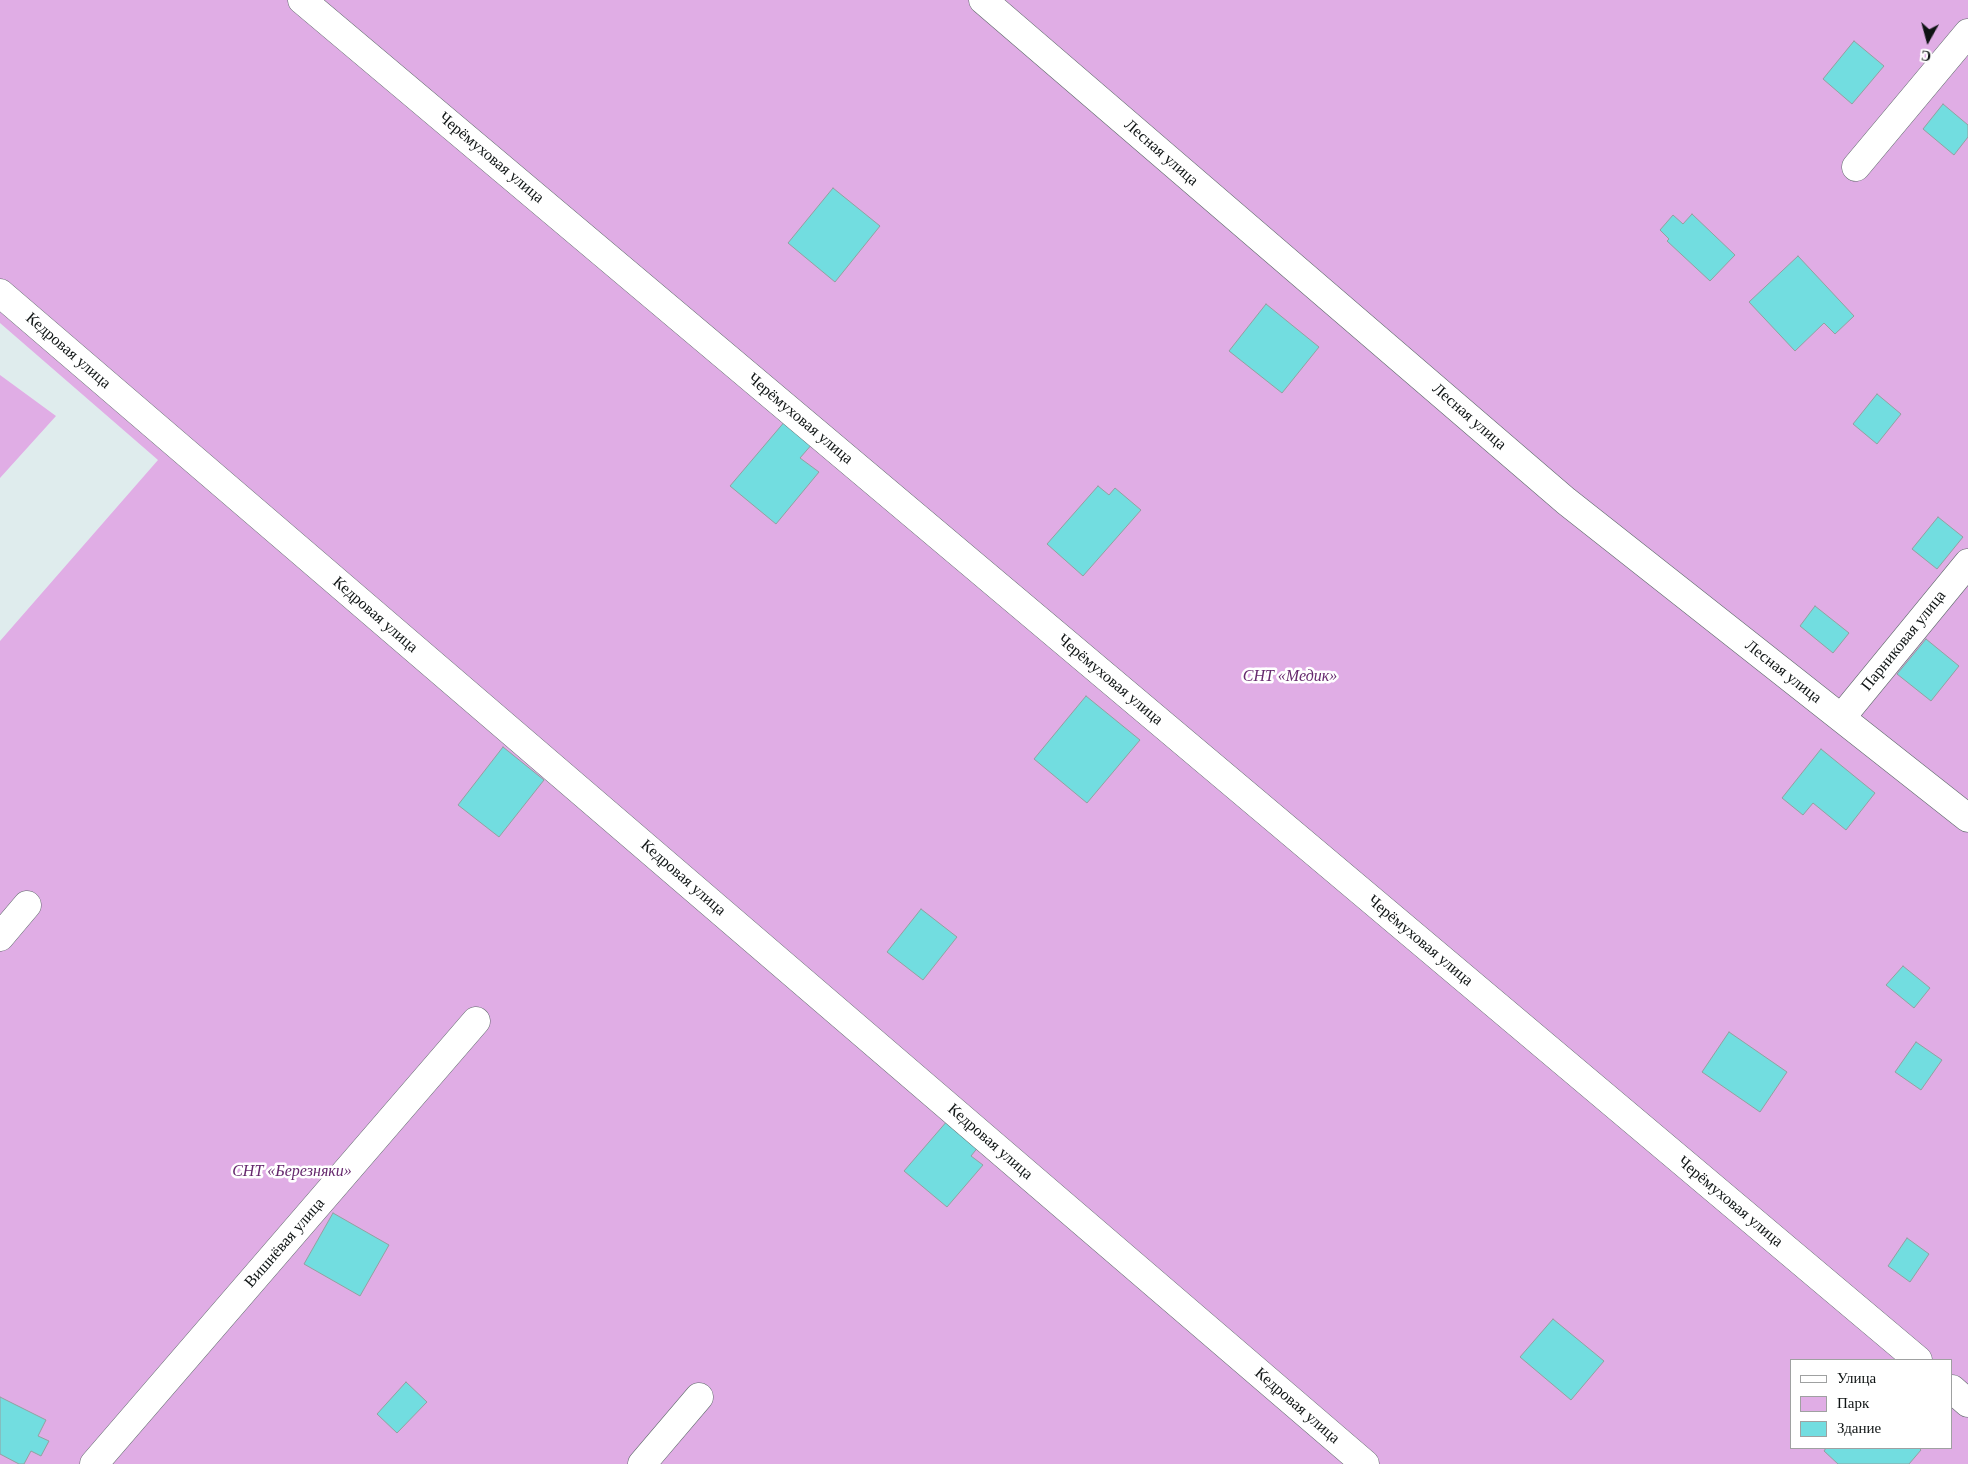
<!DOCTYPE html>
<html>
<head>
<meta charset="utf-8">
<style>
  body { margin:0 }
  #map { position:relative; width:1968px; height:1464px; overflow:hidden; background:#dfeced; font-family:Georgia,serif }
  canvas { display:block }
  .legend { position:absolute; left:1790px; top:1359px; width:162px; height:90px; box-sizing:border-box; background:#fff; border:1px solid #9fa1a1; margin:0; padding:6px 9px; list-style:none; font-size:15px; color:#0f1414 }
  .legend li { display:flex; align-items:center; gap:10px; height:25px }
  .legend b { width:25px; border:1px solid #9fa1a1 }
  .north { position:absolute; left:1903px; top:15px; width:50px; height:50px; -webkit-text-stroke:4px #fff; paint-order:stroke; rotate:187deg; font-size:14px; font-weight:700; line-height:20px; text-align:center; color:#0f1414 }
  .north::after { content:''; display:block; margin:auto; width:18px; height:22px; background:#0f1414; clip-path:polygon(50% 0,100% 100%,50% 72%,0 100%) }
</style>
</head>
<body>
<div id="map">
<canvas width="1968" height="1464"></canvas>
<ul class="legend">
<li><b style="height:6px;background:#fff"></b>Улица</li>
<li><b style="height:14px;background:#e0ade5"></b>Парк</li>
<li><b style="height:14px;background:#72dde0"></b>Здание</li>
</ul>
<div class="north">С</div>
</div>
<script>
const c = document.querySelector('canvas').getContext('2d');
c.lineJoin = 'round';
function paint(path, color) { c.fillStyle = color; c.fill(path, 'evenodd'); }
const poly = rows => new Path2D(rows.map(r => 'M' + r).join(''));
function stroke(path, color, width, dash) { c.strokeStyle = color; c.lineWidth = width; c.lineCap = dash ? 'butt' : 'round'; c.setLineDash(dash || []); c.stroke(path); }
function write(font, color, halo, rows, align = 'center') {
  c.font = font + ' Georgia,serif'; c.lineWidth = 5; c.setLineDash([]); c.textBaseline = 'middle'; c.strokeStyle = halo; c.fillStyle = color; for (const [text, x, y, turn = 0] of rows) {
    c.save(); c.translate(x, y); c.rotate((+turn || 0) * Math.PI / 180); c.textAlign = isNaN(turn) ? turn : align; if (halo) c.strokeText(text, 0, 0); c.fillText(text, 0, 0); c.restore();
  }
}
const green = poly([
  [0,0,1968,0,1968,1464,0,1464,0,641,158,460,0,323],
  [1792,1360,1952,1360,1952,1448,1792,1448],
  [0,375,56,416,0,478]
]);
const building = poly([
  [1854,41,1884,66,1852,104,1823,79,1854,41],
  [1943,104,1968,125,1968,137,1954,155,1923,129,1943,104],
  [833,188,880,226,835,282,788,243,833,188],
  [1692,214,1735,255,1710,281,1667,241,1669,239,1660,230,1673,215,1683,224,1692,214],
  [1798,256,1854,316,1835,334,1824,323,1795,351,1749,302,1798,256],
  [1266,304,1319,347,1282,393,1229,351,1266,304],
  [1877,394,1901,414,1877,444,1853,424,1877,394],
  [786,420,813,443,800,458,819,472,776,524,730,486,786,420],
  [1098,486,1109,495,1115,488,1141,510,1083,576,1047,544,1098,486],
  [1938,517,1963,537,1937,569,1912,549,1938,517],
  [1815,606,1849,633,1833,653,1800,626,1815,606],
  [1926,639,1959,666,1931,701,1897,674,1926,639],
  [1086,696,1140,740,1087,803,1034,759,1086,696],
  [503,747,544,780,499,837,458,805,503,747],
  [1821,749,1875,793,1846,830,1813,803,1803,815,1782,798,1821,749],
  [921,909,957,937,923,980,887,952,921,909],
  [1903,966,1930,988,1914,1008,1886,985,1903,966],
  [1729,1032,1787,1072,1760,1112,1702,1072,1729,1032],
  [1916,1042,1942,1060,1921,1090,1895,1072,1916,1042],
  [948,1120,979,1146,971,1156,983,1165,947,1207,904,1171,948,1120],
  [333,1213,389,1245,360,1296,304,1264,333,1213],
  [1907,1238,1929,1254,1910,1282,1888,1266,1907,1238],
  [1553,1319,1604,1361,1571,1400,1520,1357,1553,1319],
  [406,1382,427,1402,397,1433,377,1414,406,1382],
  [0,1397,46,1420,38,1436,49,1441,41,1456,31,1451,24,1464,19,1464,0,1454,0,1397],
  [1826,1448,1919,1448,1921,1450,1909,1464,1838,1464,1824,1451,1826,1448]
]);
const minor = poly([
  [302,0,1918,1360],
  [983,0,1566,501,1968,818],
  [1856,167,1968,33],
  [0,293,1365,1464],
  [1841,718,1968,563],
  [0,937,27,905],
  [1952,1389,1968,1403],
  [94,1464,476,1021],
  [642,1464,699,1397]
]);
const streetNames = [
  ["Лесная улица",1161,153,41],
  ["Черёмуховая улица",491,158,40],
  ["Кедровая улица",68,351,41],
  ["Лесная улица",1469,417,41],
  ["Черёмуховая улица",800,419,40],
  ["Кедровая улица",375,615,41],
  ["Парниковая улица",1904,641,-51],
  ["Лесная улица",1783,672,38],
  ["Черёмуховая улица",1110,680,40],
  ["Кедровая улица",683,878,41],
  ["Черёмуховая улица",1420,941,40],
  ["Кедровая улица",990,1142,41],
  ["Черёмуховая улица",1730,1202,40],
  ["Вишнёвая улица",285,1243,-49],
  ["Кедровая улица",1297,1406,41]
];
const parkNames = [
  ["СНТ «Медик»",1290,677],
  ["СНТ «Березняки»",292,1172]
];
paint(green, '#e0ade5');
paint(building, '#72dde0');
stroke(building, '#94a0a0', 1);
stroke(minor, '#5f6a6b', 29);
stroke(minor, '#fff', 28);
write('16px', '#0f1414', '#fff', streetNames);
write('italic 16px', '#65286d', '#fff', parkNames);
</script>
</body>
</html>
